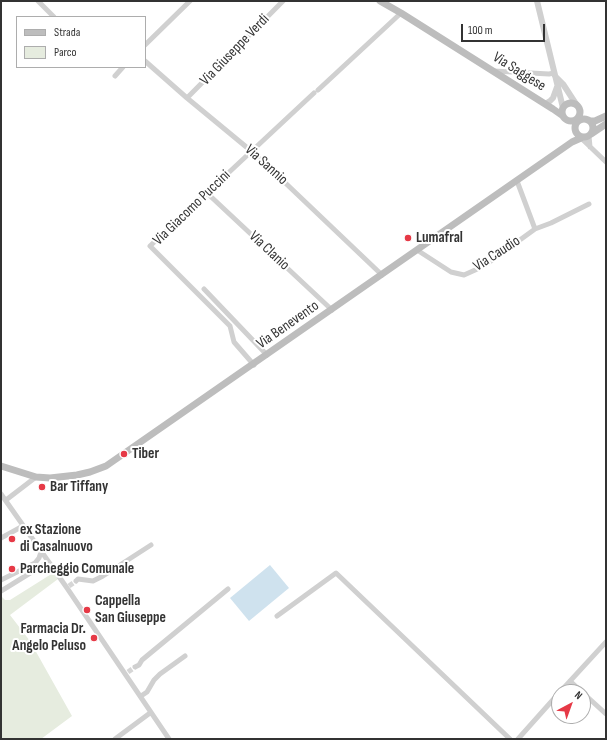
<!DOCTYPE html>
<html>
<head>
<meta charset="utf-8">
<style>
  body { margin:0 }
  #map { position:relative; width:607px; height:740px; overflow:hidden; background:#fff; font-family:"Sofia Sans Condensed",sans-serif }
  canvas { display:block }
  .frame { position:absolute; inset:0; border:2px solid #333; pointer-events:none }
  .legend { position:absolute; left:16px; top:16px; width:130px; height:52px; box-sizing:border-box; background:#fff; border:1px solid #adadad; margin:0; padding:5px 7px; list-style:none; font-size:12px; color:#333 }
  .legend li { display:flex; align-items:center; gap:8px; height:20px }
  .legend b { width:20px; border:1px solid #adadad }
  .north { position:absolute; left:551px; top:684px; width:40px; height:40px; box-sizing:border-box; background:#fff; border:1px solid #adadad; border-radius:50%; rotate:41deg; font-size:11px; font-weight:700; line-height:16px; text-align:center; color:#333 }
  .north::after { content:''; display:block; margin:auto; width:14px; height:18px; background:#e63946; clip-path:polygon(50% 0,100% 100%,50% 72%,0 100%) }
  .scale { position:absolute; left:461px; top:24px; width:84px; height:18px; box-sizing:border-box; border:2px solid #333; border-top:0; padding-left:5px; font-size:12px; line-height:14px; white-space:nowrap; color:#333; -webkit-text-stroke:3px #fff; paint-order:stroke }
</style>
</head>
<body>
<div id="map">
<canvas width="607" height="740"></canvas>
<div class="frame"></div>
<ul class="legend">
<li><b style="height:5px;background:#bdbdbd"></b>Strada</li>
<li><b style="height:11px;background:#e6ecdf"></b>Parco</li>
</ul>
<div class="north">N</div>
<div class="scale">100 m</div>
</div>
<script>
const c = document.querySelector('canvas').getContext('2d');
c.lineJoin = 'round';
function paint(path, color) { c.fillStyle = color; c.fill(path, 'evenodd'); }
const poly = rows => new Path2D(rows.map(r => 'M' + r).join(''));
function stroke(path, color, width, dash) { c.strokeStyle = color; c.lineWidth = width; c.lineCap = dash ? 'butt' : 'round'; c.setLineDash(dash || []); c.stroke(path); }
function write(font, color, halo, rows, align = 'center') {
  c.font = font + ' "Sofia Sans Condensed",sans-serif'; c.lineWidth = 4; c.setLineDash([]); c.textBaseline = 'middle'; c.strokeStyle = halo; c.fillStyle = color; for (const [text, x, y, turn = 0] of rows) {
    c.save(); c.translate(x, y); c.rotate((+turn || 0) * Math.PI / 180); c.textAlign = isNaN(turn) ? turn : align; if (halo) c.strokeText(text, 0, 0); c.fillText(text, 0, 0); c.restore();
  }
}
const green = poly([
  [53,573,58,579,10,615,30,641,72,716,41,739,1,739,1,596,5,600,10,600]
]);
const water = poly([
  [270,565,289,588,249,621,230,598]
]);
const minorTunnel = poly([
  [69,586,76,581],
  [128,672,135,667]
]);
const minor = poly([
  [38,1,54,17],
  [145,45,190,1],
  [145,61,187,98,256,155,382,275],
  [494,71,549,74,554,73],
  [115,76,123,67],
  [318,90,401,13],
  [187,98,283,1],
  [589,136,590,147],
  [581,138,606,162],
  [517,181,535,229],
  [207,193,332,310],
  [417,250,451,272,464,275,484,266,535,229,551,223,589,204],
  [204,289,267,355],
  [254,365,234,342,230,326,150,246,314,93],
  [1,494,67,588,169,739],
  [6,500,36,477],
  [1,538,23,526],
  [1,580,35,563,39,558,41,552],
  [76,581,78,579,93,581,103,576,151,545],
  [1,591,48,562],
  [277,616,336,573,510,739],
  [135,667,139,665,142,660,228,589],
  [570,681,582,692],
  [560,692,606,642],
  [583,693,606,714],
  [141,696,147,692,154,680,160,674,185,656],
  [115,739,150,713],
  [518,739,559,693]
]);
const tertiary = poly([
  [537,1,563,108],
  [555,76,563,84,576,104],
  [545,104,550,101,553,98,557,87]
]);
const secondary = poly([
  [380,1,401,13,553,109,563,116],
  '562 112a9 9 0 1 1 18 0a9 9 0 1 1-18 0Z',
  '575 128a9 9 0 1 1 18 0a9 9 0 1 1-18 0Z',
  [588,120,590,121,595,121,606,116],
  [591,134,606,124],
  [1,466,36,477,50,478,77,475,90,472,106,466,572,142,581,138]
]);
const markers = [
  [408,238,4,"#e63946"],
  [124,454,4,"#e63946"],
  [42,487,4,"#e63946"],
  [12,539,4,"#e63946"],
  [12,569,4,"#e63946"],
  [87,610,4,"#e63946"],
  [94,638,4,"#e63946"]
];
const streetNames = [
  ["Via Giuseppe Verdi",235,50,-46],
  ["Via Saggese",519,72,32],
  ["Via Sannio",266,165,42],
  ["Via Giacomo Puccini",192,208,-44],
  ["Via Clanio",269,251,43],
  ["Via Caudio",497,254,-33],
  ["Via Benevento",288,325,-35]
];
const poiNames = [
  ["Lumafral",416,238],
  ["Tiber",132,454],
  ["Bar Tiffany",50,487],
  ["ex Stazione",20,530],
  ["di Casalnuovo",20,547],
  ["Parcheggio Comunale",20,569],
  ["Cappella",95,601],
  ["San Giuseppe",95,618],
  ["Farmacia Dr.",86,629,"right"],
  ["Angelo Peluso",86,646,"right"]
];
paint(green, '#e6ecdf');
paint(water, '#cfe2ee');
stroke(minorTunnel, '#d6d6d6', 5, [5, 2.5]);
stroke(minor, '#d0d0d0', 5);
stroke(tertiary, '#d0d0d0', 6);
stroke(secondary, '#bdbdbd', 7);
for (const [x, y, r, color] of markers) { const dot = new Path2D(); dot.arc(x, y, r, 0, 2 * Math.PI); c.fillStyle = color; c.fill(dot); stroke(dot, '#fff', 1.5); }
write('15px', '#333', '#fff', streetNames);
write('bold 15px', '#333', '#fff', poiNames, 'left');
</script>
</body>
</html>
